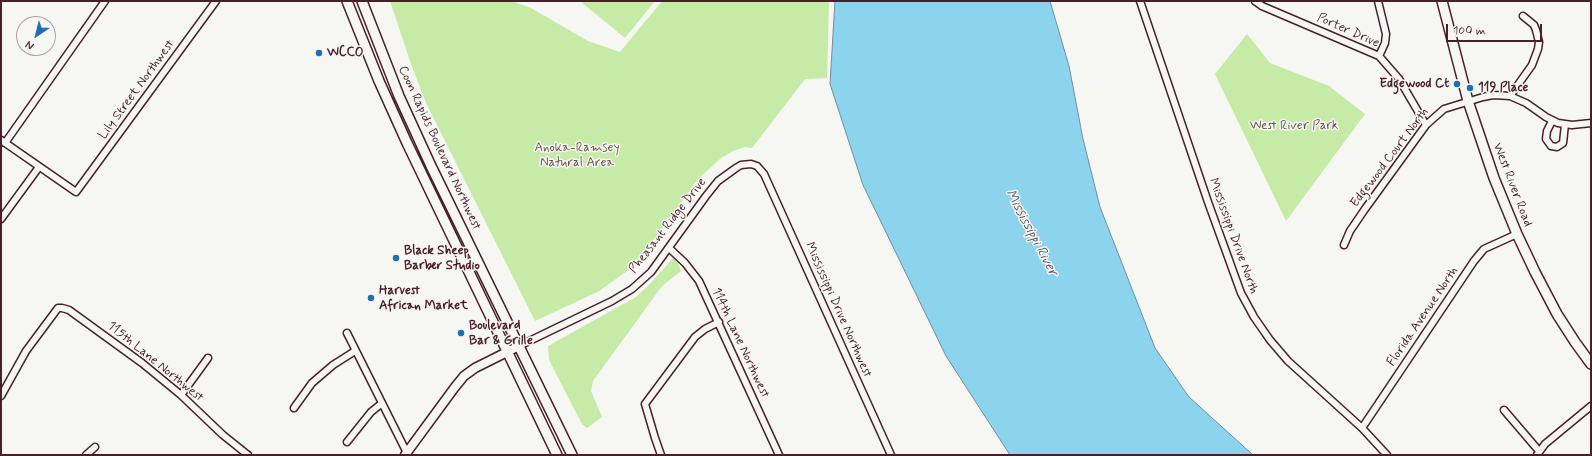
<!DOCTYPE html>
<html>
<head>
<meta charset="utf-8">
<style>
  body { margin:0 }
  #map { position:relative; width:1592px; height:456px; overflow:hidden; background:#f6f6f2; font-family:Mynerve,sans-serif }
  canvas { display:block }
  .frame { position:absolute; inset:0; border:2px solid #4a1f2b; pointer-events:none }
  .north { position:absolute; left:16px; top:16px; width:40px; height:40px; box-sizing:border-box; background:#f6f6f2; border:1px solid #b1a0a2; border-radius:50%; rotate:215deg; font-size:11px; font-weight:700; line-height:16px; text-align:center; color:#4a1f2b }
  .north::after { content:''; display:block; margin:auto; width:14px; height:18px; background:#1f6fb2; clip-path:polygon(50% 0,100% 100%,50% 72%,0 100%) }
  .scale { position:absolute; left:1446px; top:24px; width:96px; height:18px; box-sizing:border-box; border:2px solid #4a1f2b; border-top:0; padding-left:5px; font-size:12px; line-height:14px; white-space:nowrap; color:#4a1f2b; -webkit-text-stroke:3px #f6f6f2; paint-order:stroke }
</style>
</head>
<body>
<div id="map">
<canvas width="1592" height="456"></canvas>
<div class="frame"></div>
<div class="north">N</div>
<div class="scale">100 m</div>
</div>
<script>
const c = document.querySelector('canvas').getContext('2d');
c.lineJoin = 'round';
function paint(path, color) { c.fillStyle = color; c.fill(path, 'evenodd'); }
const poly = rows => new Path2D(rows.map(r => 'M' + r).join(''));
function stroke(path, color, width, dash) { c.strokeStyle = color; c.lineWidth = width; c.lineCap = dash ? 'butt' : 'round'; c.setLineDash(dash || []); c.stroke(path); }
function write(font, color, halo, rows, align = 'center') {
  c.font = font + ' Mynerve,sans-serif'; c.lineWidth = 3; c.setLineDash([]); c.textBaseline = 'middle'; c.strokeStyle = halo; c.fillStyle = color; for (const [text, x, y, turn = 0] of rows) {
    c.save(); c.translate(x, y); c.rotate((+turn || 0) * Math.PI / 180); c.textAlign = isNaN(turn) ? turn : align; if (halo) c.strokeText(text, 0, 0); c.fillText(text, 0, 0); c.restore();
  }
}
const green = poly([
  [390,1,511,1,531,8,588,41,620,52,662,1,829,1,827,78,805,79,752,148,745,147,733,151,721,158,698,179,660,232,630,269,599,291,535,321,426,103,411,64],
  [580,1,655,1,625,38],
  [1247,34,1270,63,1329,86,1365,114,1286,221,1215,74],
  [673,258,678,263,681,271,662,286,593,381,591,391,602,417,587,428,582,424,549,360,548,346,636,297,649,285]
]);
const water = poly([
  [835,1,1050,1,1069,66,1083,139,1100,207,1155,348,1189,397,1253,455,1010,455,946,356,863,185,830,84,835,1]
]);
const minor = poly([
  [1140,1,1208,202,1241,293,1254,317,1270,340,1288,361,1362,428,1387,455],
  [1255,1,1262,6,1379,56,1399,79,1426,125],
  [1378,1,1386,34,1385,43,1379,56],
  [1510,96,1532,65,1538,49,1539,42,1536,30,1534,25,1523,16],
  [1552,121,1547,131,1546,139,1551,146,1557,147,1563,143,1565,124],
  [1,140,76,192,216,1],
  [5,143,105,1],
  [1,219,39,167],
  [1344,245,1350,231,1365,209,1426,125,1444,109,1483,97,1493,95,1510,96,1526,103,1546,117,1558,123,1572,125,1591,123],
  [669,248,685,263,699,281,779,455],
  [347,333,407,453],
  [519,346,612,301,632,289,651,272,706,196,718,181,736,168,741,165,751,164,757,166,764,174,891,455],
  [181,395,208,358],
  [1,396,26,351,58,308,62,308,69,310,142,363,181,395,223,435,248,455],
  [294,408,312,383,333,365,355,351],
  [1504,410,1539,451],
  [1362,428,1474,261,1484,249,1517,234],
  [347,442,371,412,381,404],
  [86,455,95,447],
  [661,455,655,438,645,404,695,337,705,329,719,322],
  [1537,455,1545,444,1591,406]
]);
const tertiary = poly([
  [405,455,455,387,464,376,475,368,519,346]
]);
const secondary = poly([
  [347,1,379,81,407,143,557,455],
  [362,1,399,96,431,166,572,455],
  [1442,1,1468,101,1494,178,1517,234,1535,272,1557,314,1575,342,1591,364]
]);
const markers = [
  [319,53,4,"#1f6fb2"],
  [1457,84,4,"#1f6fb2"],
  [1470,88,4,"#1f6fb2"],
  [396,258,4,"#1f6fb2"],
  [371,298,4,"#1f6fb2"],
  [461,333,4,"#1f6fb2"]
];
const streetNames = [
  ["Porter Drive",1348,31,24],
  ["Lily Street Northwest",137,90,-54],
  ["Coon Rapids Boulevard Northwest",439,148,65],
  ["Edgewood Court North",1390,158,-53],
  ["West River Road",1512,185,69],
  ["Pheasant Ridge Drive",668,226,-52],
  ["Mississippi Drive North",1233,236,70],
  ["Mississippi Drive Northwest",838,310,66],
  ["Florida Avenue North",1423,317,-56],
  ["114th Lane Northwest",740,343,65],
  ["115th Lane Northwest",155,362,39]
];
const poiNames = [
  ["WCCO",327,53],
  ["Edgewood Ct",1449,84,"right"],
  ["119 Place",1478,88],
  ["Black Sheep",404,251],
  ["Barber Studio",404,266],
  ["Harvest",379,291],
  ["African Market",379,306],
  ["Boulevard",469,326],
  ["Bar & Grille",469,341]
];
const parkNames = [
  ["West River Park",1294,126],
  ["Anoka-Ramsey",577,148],
  ["Natural Area",577,163]
];
const waterNames = [
  ["Mississippi River",1031,233,62]
];
paint(green, '#c5eba6');
paint(water, '#8cd4ed');
stroke(water, '#728c9f', 1);
stroke(minor, '#4a1f2b', 9);
stroke(tertiary, '#4a1f2b', 11);
stroke(secondary, '#4a1f2b', 12);
stroke(minor, '#f6f6f2', 6);
stroke(tertiary, '#f6f6f2', 8);
stroke(secondary, '#f6f6f2', 9);
for (const [x, y, r, color] of markers) { const dot = new Path2D(); dot.arc(x, y, r, 0, 2 * Math.PI); c.fillStyle = color; c.fill(dot); stroke(dot, '#f6f6f2', 1.5); }
write('13px', '#4a1f2b', '#f6f6f2', streetNames);
write('bold 13px', '#4a1f2b', '#f6f6f2', poiNames, 'left');
write('13px', '#69524a', '#f6f6f2', parkNames);
write('italic 14px', '#5e5565', '#f6f6f2', waterNames);
</script>
</body>
</html>
